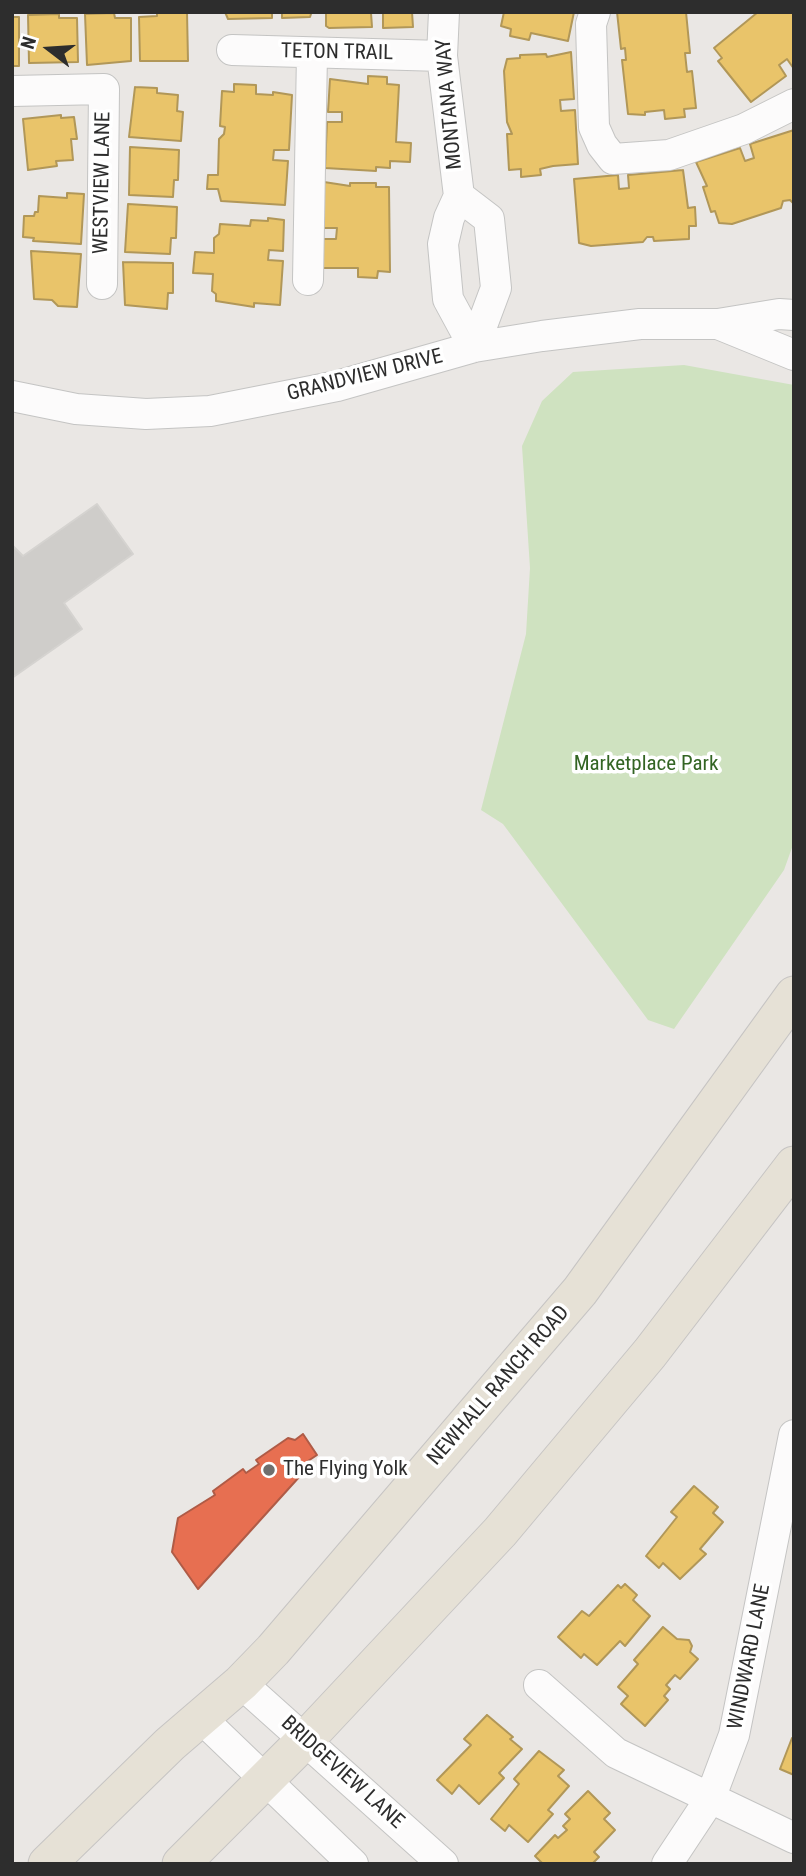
<!DOCTYPE html>
<html>
<head>
<meta charset="utf-8">
<style>
  body { margin:0 }
  #map { position:relative; width:806px; height:1876px; overflow:hidden; background:#eae7e4; font-family:"Roboto Condensed",sans-serif }
  canvas { display:block }
  .frame { position:absolute; inset:0; border:14px solid #2d2d2d; pointer-events:none }
  .north { position:absolute; left:14px; top:14px; width:70px; height:70px; -webkit-text-stroke:5px #fff; paint-order:stroke; rotate:287deg; font-size:19px; font-weight:700; line-height:28px; text-align:center; color:#2d2d2d }
  .north::after { content:''; display:block; margin:auto; width:24px; height:32px; background:#2d2d2d; clip-path:polygon(50% 0,100% 100%,50% 72%,0 100%) }
</style>
</head>
<body>
<div id="map">
<canvas width="806" height="1876"></canvas>
<div class="frame"></div>
<div class="north">N</div>
</div>
<script>
const c = document.querySelector('canvas').getContext('2d');
c.lineJoin = 'round';
function paint(path, color) { c.fillStyle = color; c.fill(path, 'evenodd'); }
const poly = rows => new Path2D(rows.map(r => 'M' + r).join(''));
function stroke(path, color, width, dash) { c.strokeStyle = color; c.lineWidth = width; c.lineCap = dash ? 'butt' : 'round'; c.setLineDash(dash || []); c.stroke(path); }
function write(font, color, halo, rows, align = 'center') {
  c.font = font + ' "Roboto Condensed",sans-serif'; c.lineWidth = 7; c.setLineDash([]); c.textBaseline = 'middle'; c.strokeStyle = halo; c.fillStyle = color; for (const [text, x, y, turn = 0] of rows) {
    c.save(); c.translate(x, y); c.rotate((+turn || 0) * Math.PI / 180); c.textAlign = isNaN(turn) ? turn : align; if (halo) c.strokeText(text, 0, 0); c.fillText(text, 0, 0); c.restore();
  }
}
const green = poly([
  [684,365,794,385,794,842,784,870,674,1029,648,1020,503,824,481,810,526,634,530,568,522,446,542,401,573,372]
]);
const homes = poly([
  [157,12,187,12,188,61,140,61,139,17,157,16,157,12],
  [225,12,272,12,272,18,228,19,225,12],
  [282,12,311,12,311,14,310,17,282,18,282,12],
  [326,12,412,12,413,27,383,28,383,13,371,13,372,27,329,28,326,26,326,12],
  [504,12,574,12,568,41,531,33,529,40,510,36,511,29,501,26,504,12],
  [617,12,686,12,690,53,685,53,687,72,692,71,696,108,684,109,685,117,665,119,664,110,645,112,645,115,628,114,622,60,626,60,625,48,621,49,617,12],
  [758,12,794,12,794,69,787,59,779,65,786,76,751,102,718,61,722,58,714,48,758,12],
  [114,13,115,18,131,18,131,61,87,65,85,14,114,13],
  [59,14,59,18,77,18,78,62,29,63,28,15,59,14],
  [12,17,19,17,19,66,12,66,12,17],
  [571,52,574,99,560,100,561,111,575,110,578,164,553,166,540,169,541,175,521,177,521,169,509,170,507,134,512,134,507,122,504,71,507,59,520,58,520,55,546,54,547,57,571,52],
  [368,76,387,77,387,84,399,85,396,142,411,143,410,162,390,161,390,168,376,167,376,171,325,168,327,122,342,122,342,112,328,112,330,79,368,84,368,76],
  [234,84,256,85,256,94,273,95,273,92,292,95,289,150,274,150,273,160,288,161,285,205,221,201,218,189,207,189,208,175,218,175,219,139,224,134,225,127,220,126,222,91,234,92,234,84],
  [135,87,157,88,157,93,178,95,177,111,183,112,181,141,129,137,135,87],
  [61,115,61,118,74,117,77,139,71,139,73,160,56,161,57,166,28,170,23,119,61,115],
  [794,130,794,204,790,200,783,201,781,208,732,224,719,223,715,211,711,212,703,187,707,186,696,162,740,148,745,161,754,158,750,144,794,130],
  [130,147,179,150,178,180,174,180,173,197,129,195,130,147],
  [683,170,688,208,695,207,696,226,689,226,689,239,654,241,653,237,647,237,643,242,591,246,579,243,574,179,618,175,619,189,629,188,628,175,683,170],
  [324,182,350,186,350,183,376,183,376,187,389,187,390,272,378,271,377,278,358,277,358,268,321,268,322,239,336,239,337,228,323,228,324,182],
  [67,193,84,194,81,244,33,241,34,238,23,237,24,216,34,216,35,212,38,212,39,196,67,198,67,193],
  [128,204,177,207,176,238,171,238,170,254,125,252,128,204],
  [268,218,284,220,283,251,269,250,268,260,283,261,280,305,254,303,254,307,216,301,216,294,212,291,213,274,193,273,195,252,214,253,214,238,219,234,220,224,250,226,251,220,268,221,268,218],
  [31,251,81,254,77,307,58,306,52,300,34,299,31,251],
  [123,262,173,263,173,293,168,293,167,309,125,305,123,262],
  [694,1486,718,1507,713,1513,723,1522,700,1549,706,1554,680,1579,663,1563,659,1568,646,1556,677,1517,671,1512,694,1486],
  [625,1584,637,1595,633,1600,650,1616,625,1646,620,1641,597,1665,584,1654,581,1658,558,1637,582,1611,589,1616,618,1585,621,1588,625,1584],
  [663,1627,677,1639,689,1640,692,1646,690,1652,698,1659,680,1679,675,1675,666,1685,670,1689,664,1696,668,1700,645,1726,621,1704,628,1696,618,1687,638,1664,634,1660,663,1627],
  [487,1715,513,1737,510,1739,522,1749,499,1773,504,1778,479,1804,459,1785,452,1794,437,1780,471,1745,464,1739,487,1715],
  [792,1738,794,1739,794,1775,780,1769,792,1738],
  [539,1751,564,1770,558,1776,569,1786,548,1810,553,1814,528,1842,509,1825,505,1831,491,1819,519,1784,514,1779,539,1751],
  [588,1791,610,1813,604,1819,615,1830,594,1852,599,1857,592,1864,543,1864,535,1856,555,1835,558,1838,567,1830,563,1826,570,1819,565,1814,588,1791]
]);
const shops = poly([
  [303,1434,317,1455,308,1461,310,1465,198,1589,172,1552,178,1518,215,1495,213,1491,243,1469,246,1473,259,1464,256,1460,288,1438,295,1440,303,1434]
]);
const building = poly([
  [97,504,133,554,64,603,82,629,12,678,12,545,23,556,97,504]
]);
const minor = poly([
  [444,12,442,56,459,196,449,218,443,244,448,299,474,347],
  [595,12,591,24,594,127,602,145,613,159,669,155,744,129,794,104],
  [232,50,442,56],
  [12,91,104,89,102,284],
  [459,196,489,219,496,288,474,347],
  [308,280,312,53],
  [718,324,794,355],
  [12,396,76,409,146,414,210,411,337,386,474,347,542,336,640,324,718,324,779,314,794,315],
  [241,1683,443,1864],
  [539,1685,616,1753,794,1838],
  [201,1718,353,1864],
  [667,1864,710,1799,734,1735,794,1435]
]);
const major = poly([
  [47,1864,170,1744,241,1683,273,1650,580,1291,794,995],
  [181,1864,306,1739,500,1532,650,1353,794,1165]
]);
const markers = [
  [269,1470,7,"#6f6e6d"]
];
const streetNames = [
  ["TETON TRAIL",337,53,1],
  ["MONTANA WAY",450,104,-95],
  ["WESTVIEW LANE",103,183,-89],
  ["GRANDVIEW DRIVE",365,376,-14],
  ["NEWHALL RANCH ROAD",499,1386,-49],
  ["WINDWARD LANE",750,1657,-79],
  ["BRIDGEVIEW LANE",342,1773,42]
];
const parkNames = [
  ["Marketplace Park",646,765]
];
const poiNames = [
  ["The Flying Yolk",283,1470]
];
paint(green, '#cfe2c0');
paint(homes, '#e9c46a');
stroke(homes, '#b19758', 2);
paint(shops, '#e76f51');
stroke(shops, '#af5b46', 2);
paint(building, '#cfcdca');
stroke(building, '#d5d3d0', 2);
stroke(minor, '#c4c4c3', 32);
stroke(major, '#c6c4c3', 39);
stroke(minor, '#fcfbfb', 30);
stroke(major, '#e6e1d6', 37);
for (const [x, y, r, color] of markers) { const dot = new Path2D(); dot.arc(x, y, r, 0, 2 * Math.PI); c.fillStyle = color; c.fill(dot); stroke(dot, '#fff', 2.5); }
write('21px', '#2d2d2d', '#fff', streetNames);
write('21px', '#336423', '#fff', parkNames);
write('21px', '#2d2d2d', '#fff', poiNames, 'left');
</script>
</body>
</html>
